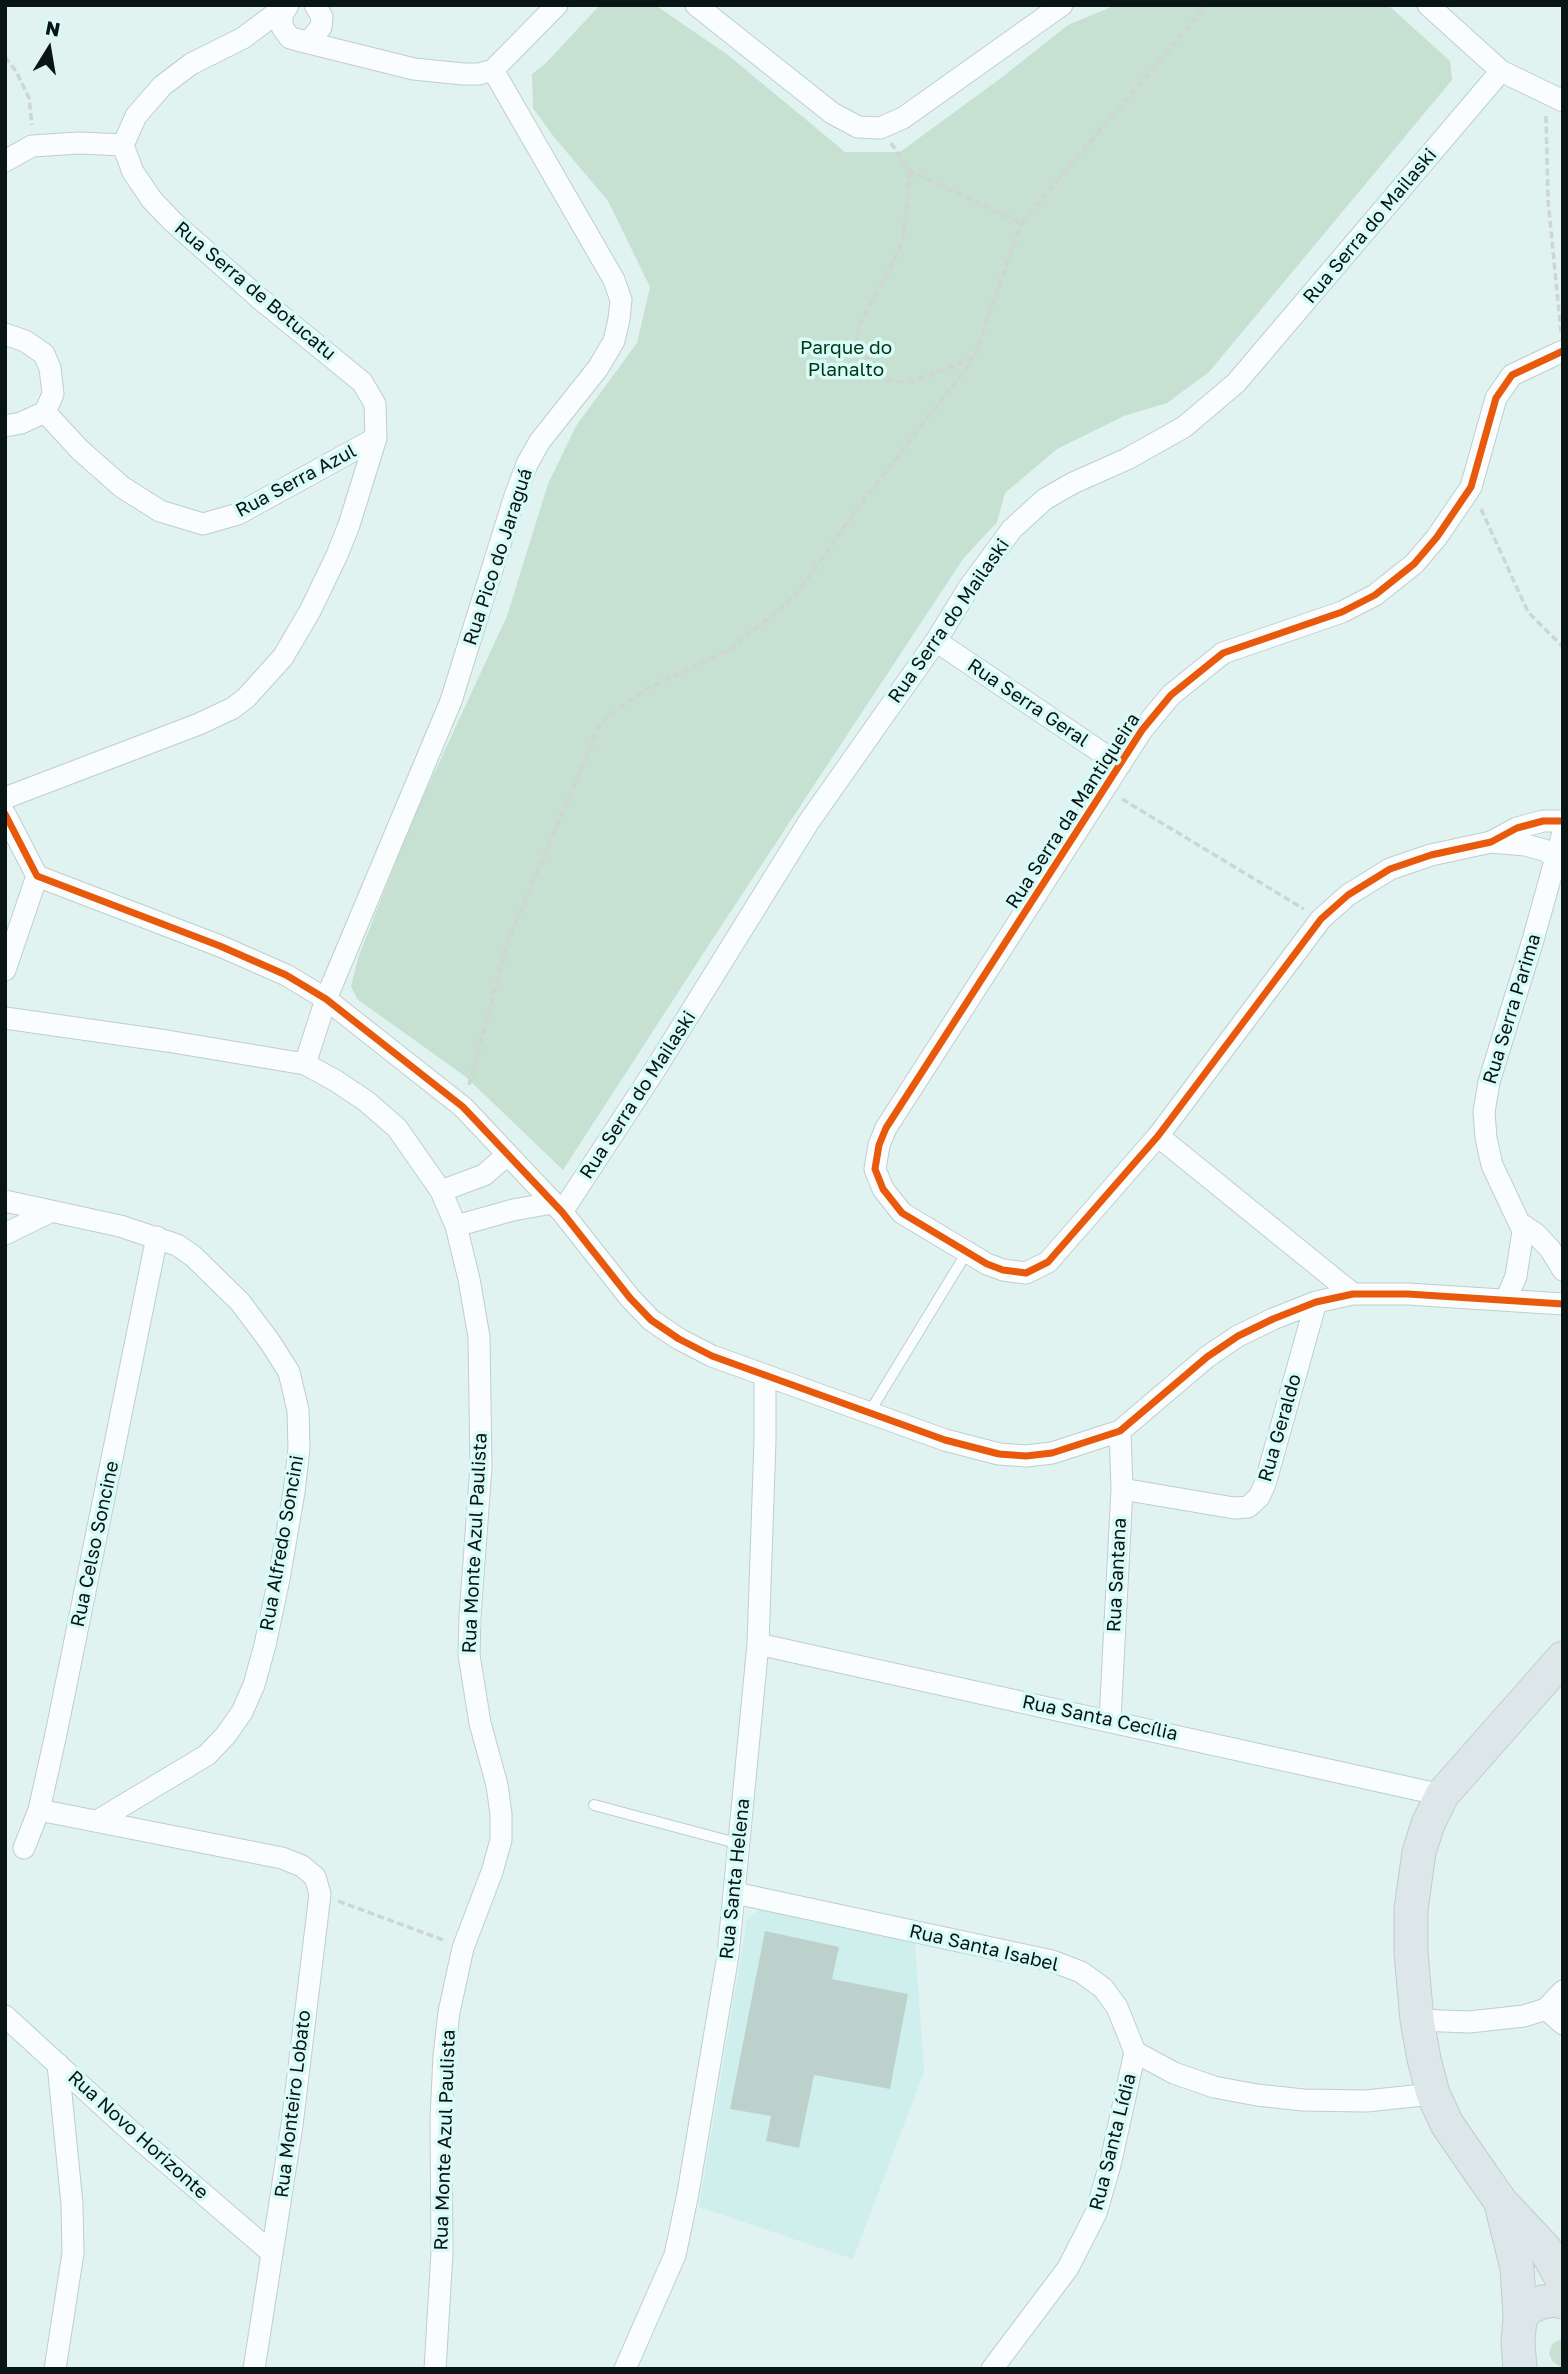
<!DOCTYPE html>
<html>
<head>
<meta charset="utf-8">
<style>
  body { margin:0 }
  #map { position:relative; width:1568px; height:2374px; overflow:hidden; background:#e0f3f1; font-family:"Golos Text",sans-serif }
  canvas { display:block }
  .frame { position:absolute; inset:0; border:7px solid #091514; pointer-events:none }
  .north { position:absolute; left:14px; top:14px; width:70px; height:70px; -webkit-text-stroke:5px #d8fbf7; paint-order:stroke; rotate:11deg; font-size:19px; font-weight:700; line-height:28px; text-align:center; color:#091514 }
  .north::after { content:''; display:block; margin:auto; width:24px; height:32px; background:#091514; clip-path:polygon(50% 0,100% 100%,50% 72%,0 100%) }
</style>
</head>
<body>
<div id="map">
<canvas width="1568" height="2374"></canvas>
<div class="frame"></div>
<div class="north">N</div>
</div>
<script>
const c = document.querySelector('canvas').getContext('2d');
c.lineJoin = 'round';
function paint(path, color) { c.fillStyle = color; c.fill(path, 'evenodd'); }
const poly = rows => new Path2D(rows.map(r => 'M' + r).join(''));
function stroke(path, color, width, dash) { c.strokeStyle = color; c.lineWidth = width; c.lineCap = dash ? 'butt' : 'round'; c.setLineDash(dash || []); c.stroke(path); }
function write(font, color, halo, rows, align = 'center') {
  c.font = font + ' "Golos Text",sans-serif'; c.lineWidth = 7; c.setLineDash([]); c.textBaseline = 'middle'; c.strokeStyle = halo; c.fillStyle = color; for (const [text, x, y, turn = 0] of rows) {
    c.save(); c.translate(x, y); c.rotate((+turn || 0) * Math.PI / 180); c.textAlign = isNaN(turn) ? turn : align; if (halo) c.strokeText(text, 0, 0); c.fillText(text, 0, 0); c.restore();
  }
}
const built = poly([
  [761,1908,915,1942,924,2072,853,2259,699,2207,747,1919]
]);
const green = poly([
  [600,5,655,5,728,55,845,152,900,152,1001,78,1068,25,1116,5,1388,5,1450,61,1452,80,1209,372,1167,403,1124,416,1057,449,1005,493,997,522,963,559,712,940,563,1170,466,1077,357,999,351,986,358,958,412,821,507,616,548,484,576,426,637,343,650,287,608,201,554,137,533,108,532,74,546,63],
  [1563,2338,1563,2368,1553,2362,1549,2354,1552,2344]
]);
const building = poly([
  [765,1931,839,1947,832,1979,908,1994,890,2089,814,2075,799,2148,766,2141,771,2116,730,2109]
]);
const path = poly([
  [5,57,16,71,29,98,32,125],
  [1546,116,1548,200,1561,332],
  [891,143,910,171,1021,223,1207,5],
  [910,171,904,233,900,249,858,328,858,344,862,354,885,379,897,382,914,381,974,358,1021,223],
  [1481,509,1528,612,1563,647],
  [1122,799,1304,909],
  [469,1085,508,941,601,722,646,689,731,649,796,595,856,510,974,358],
  [338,1901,446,1941]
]);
const lane = poly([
  [869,1413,967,1252],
  [594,1805,740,1844]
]);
const street = poly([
  [288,5,282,15,282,27,290,38,304,41,311,39,321,27,322,17,315,5],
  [696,5,832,113,858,127,880,128,903,118,1062,5],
  [1428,5,1501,71,1563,101],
  [297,40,414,69,463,74,479,74,493,70,557,5],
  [123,145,136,116,162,86,191,64,243,38,287,5],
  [5,161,32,146,79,143,123,145],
  [5,334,25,341,44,354,50,368,53,394,45,412,21,423,5,426],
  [1563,351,1512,375,1496,398,1471,487,1437,537,1414,564,1375,595,1342,612,1223,653,1171,695,1142,730,886,1128,879,1145,875,1169,883,1189,902,1213,987,1264,1003,1270,1026,1273,1048,1262,1158,1136,1321,919,1348,895,1390,869,1431,855,1491,842,1517,828,1543,821,1563,821],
  [45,412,80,450,122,487,160,511,203,524,238,514,376,438],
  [936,641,1120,765],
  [5,798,199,724,233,708,246,698,283,657,310,611,337,555,349,525,376,438,375,404,362,382,259,298,172,221,152,200,133,172,123,145],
  [5,814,37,876,220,946,286,975,326,999,463,1107,562,1212,630,1298,651,1320,679,1339,712,1356,945,1440,999,1454,1026,1456,1052,1453,1120,1431,1207,1357,1238,1336,1273,1319,1316,1302,1353,1294,1408,1294,1563,1304],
  [1491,842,1525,845,1544,850,1556,858],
  [5,970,37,876],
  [5,1018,167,1041,305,1064,336,1081,366,1101,397,1128,441,1191,456,1226,469,1279,479,1337,481,1467,470,1616,469,1655,480,1723,497,1785,501,1814,501,1840,492,1872,463,1948,449,2012,444,2056,441,2119,442,2253,435,2369],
  [305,1064,326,999,451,701,515,496,527,464,540,441,598,368,614,341,619,319,621,300,614,280,493,70],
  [1158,1136,1353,1294],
  [441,1191,484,1175,507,1155],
  [5,1201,120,1226,177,1245,193,1256,240,1302,270,1342,289,1372,298,1410,299,1448,294,1492,279,1579,265,1645,254,1685,242,1712,226,1735,207,1755,97,1821],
  [562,1212,656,1068,808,823,936,641,968,589,1012,529,1045,499,1073,483,1127,459,1184,427,1236,383,1501,71],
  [1521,1224,1536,1234,1550,1249,1563,1270],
  [456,1226,513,1210,552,1203],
  [5,1234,50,1212],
  [1506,1300,1516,1276,1523,1231,1492,1165,1486,1138,1484,1112,1489,1082,1533,940,1563,832],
  [1122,1489,1234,1508,1248,1507,1259,1497,1265,1484,1316,1302],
  [758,1644,1442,1795],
  [1110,1720,1122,1489,1120,1431],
  [39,1810,282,1858,302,1866,315,1877,320,1894,292,2125,254,2369],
  [24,1848,39,1810,56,1734,157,1237],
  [735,1893,1052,1961,1081,1972,1103,1988,1117,2007,1135,2052,1174,2073,1214,2087,1257,2095,1303,2100,1366,2101,1433,2094],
  [1546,2009,1563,2024],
  [5,2016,137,2137,272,2253],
  [1417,2020,1469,2022,1524,2016,1546,2009,1563,1991],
  [55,2369,73,2253,72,2204,58,2064],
  [625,2369,675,2255,688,2193,728,1955,758,1644,765,1440,765,1375],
  [992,2369,1068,2268,1096,2213,1110,2165,1135,2052]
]);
const primary = poly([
  [1563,1658,1442,1795,1428,1824,1419,1852,1411,1909,1411,1953,1417,2020,1424,2059,1433,2094,1447,2124,1473,2162,1501,2202,1545,2249,1563,2281],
  [1501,2204,1517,2268,1520,2317],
  [1520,2369,1518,2342,1520,2317,1530,2307,1542,2302,1556,2300,1563,2302]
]);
const cycleway = poly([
  [1563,351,1512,375,1496,398,1471,487,1437,537,1414,564,1375,595,1342,612,1223,653,1171,695,1142,730,886,1128,879,1145,875,1169,883,1189,902,1213,987,1264,1003,1270,1026,1273,1048,1262,1158,1136,1321,919,1348,895,1390,869,1431,855,1491,842,1517,828,1543,821,1563,821],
  [5,814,37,876,220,946,286,975,326,999,463,1107,562,1212,630,1298,651,1320,679,1339,712,1356,945,1440,999,1454,1026,1456,1052,1453,1120,1431,1207,1357,1238,1336,1273,1319,1316,1302,1353,1294,1408,1294,1563,1304]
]);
const streetNames = [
  ["Rua Serra do Mailaski",1370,226,-50],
  ["Rua Serra de Botucatu",255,291,40],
  ["Rua Serra Azul",296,481,-28],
  ["Rua Pico do Jaraguá",498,557,-72],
  ["Rua Serra do Mailaski",949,621,-55],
  ["Rua Serra Geral",1028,703,34],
  ["Rua Serra da Mantiqueira",1073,811,-57],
  ["Rua Serra Parima",1512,1009,-73],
  ["Rua Serra do Mailaski",638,1095,-57],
  ["Rua Geraldo",1280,1428,-74],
  ["Rua Alfredo Soncini",282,1543,-80],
  ["Rua Monte Azul Paulista",475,1543,-87],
  ["Rua Celso Soncine",95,1544,-78],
  ["Rua Santana",1117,1575,-87],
  ["Rua Santa Cecília",1100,1718,12],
  ["Rua Santa Helena",735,1879,-84],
  ["Rua Santa Isabel",984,1948,13],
  ["Rua Monteiro Lobato",293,2104,-83],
  ["Rua Novo Horizonte",138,2135,42],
  ["Rua Monte Azul Paulista",445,2140,-88],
  ["Rua Santa Lídia",1113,2142,-76]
];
const parkNames = [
  ["Parque do",846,348],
  ["Planalto",846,370]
];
paint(built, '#ceefeb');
paint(green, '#c6e0d2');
paint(building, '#bdd1cc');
stroke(lane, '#bfcecc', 12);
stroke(street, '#bfcecc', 23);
stroke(primary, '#c3cccb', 35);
stroke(path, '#cfd5d4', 3.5, [7, 3.5]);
stroke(lane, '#fafdfd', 10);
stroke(street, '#fafdfd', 21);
stroke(primary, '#dde6e8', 33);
stroke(cycleway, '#e8590c', 7);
write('19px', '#091514', '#d8fbf7', streetNames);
write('19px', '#003515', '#d8fbf7', parkNames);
</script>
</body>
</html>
